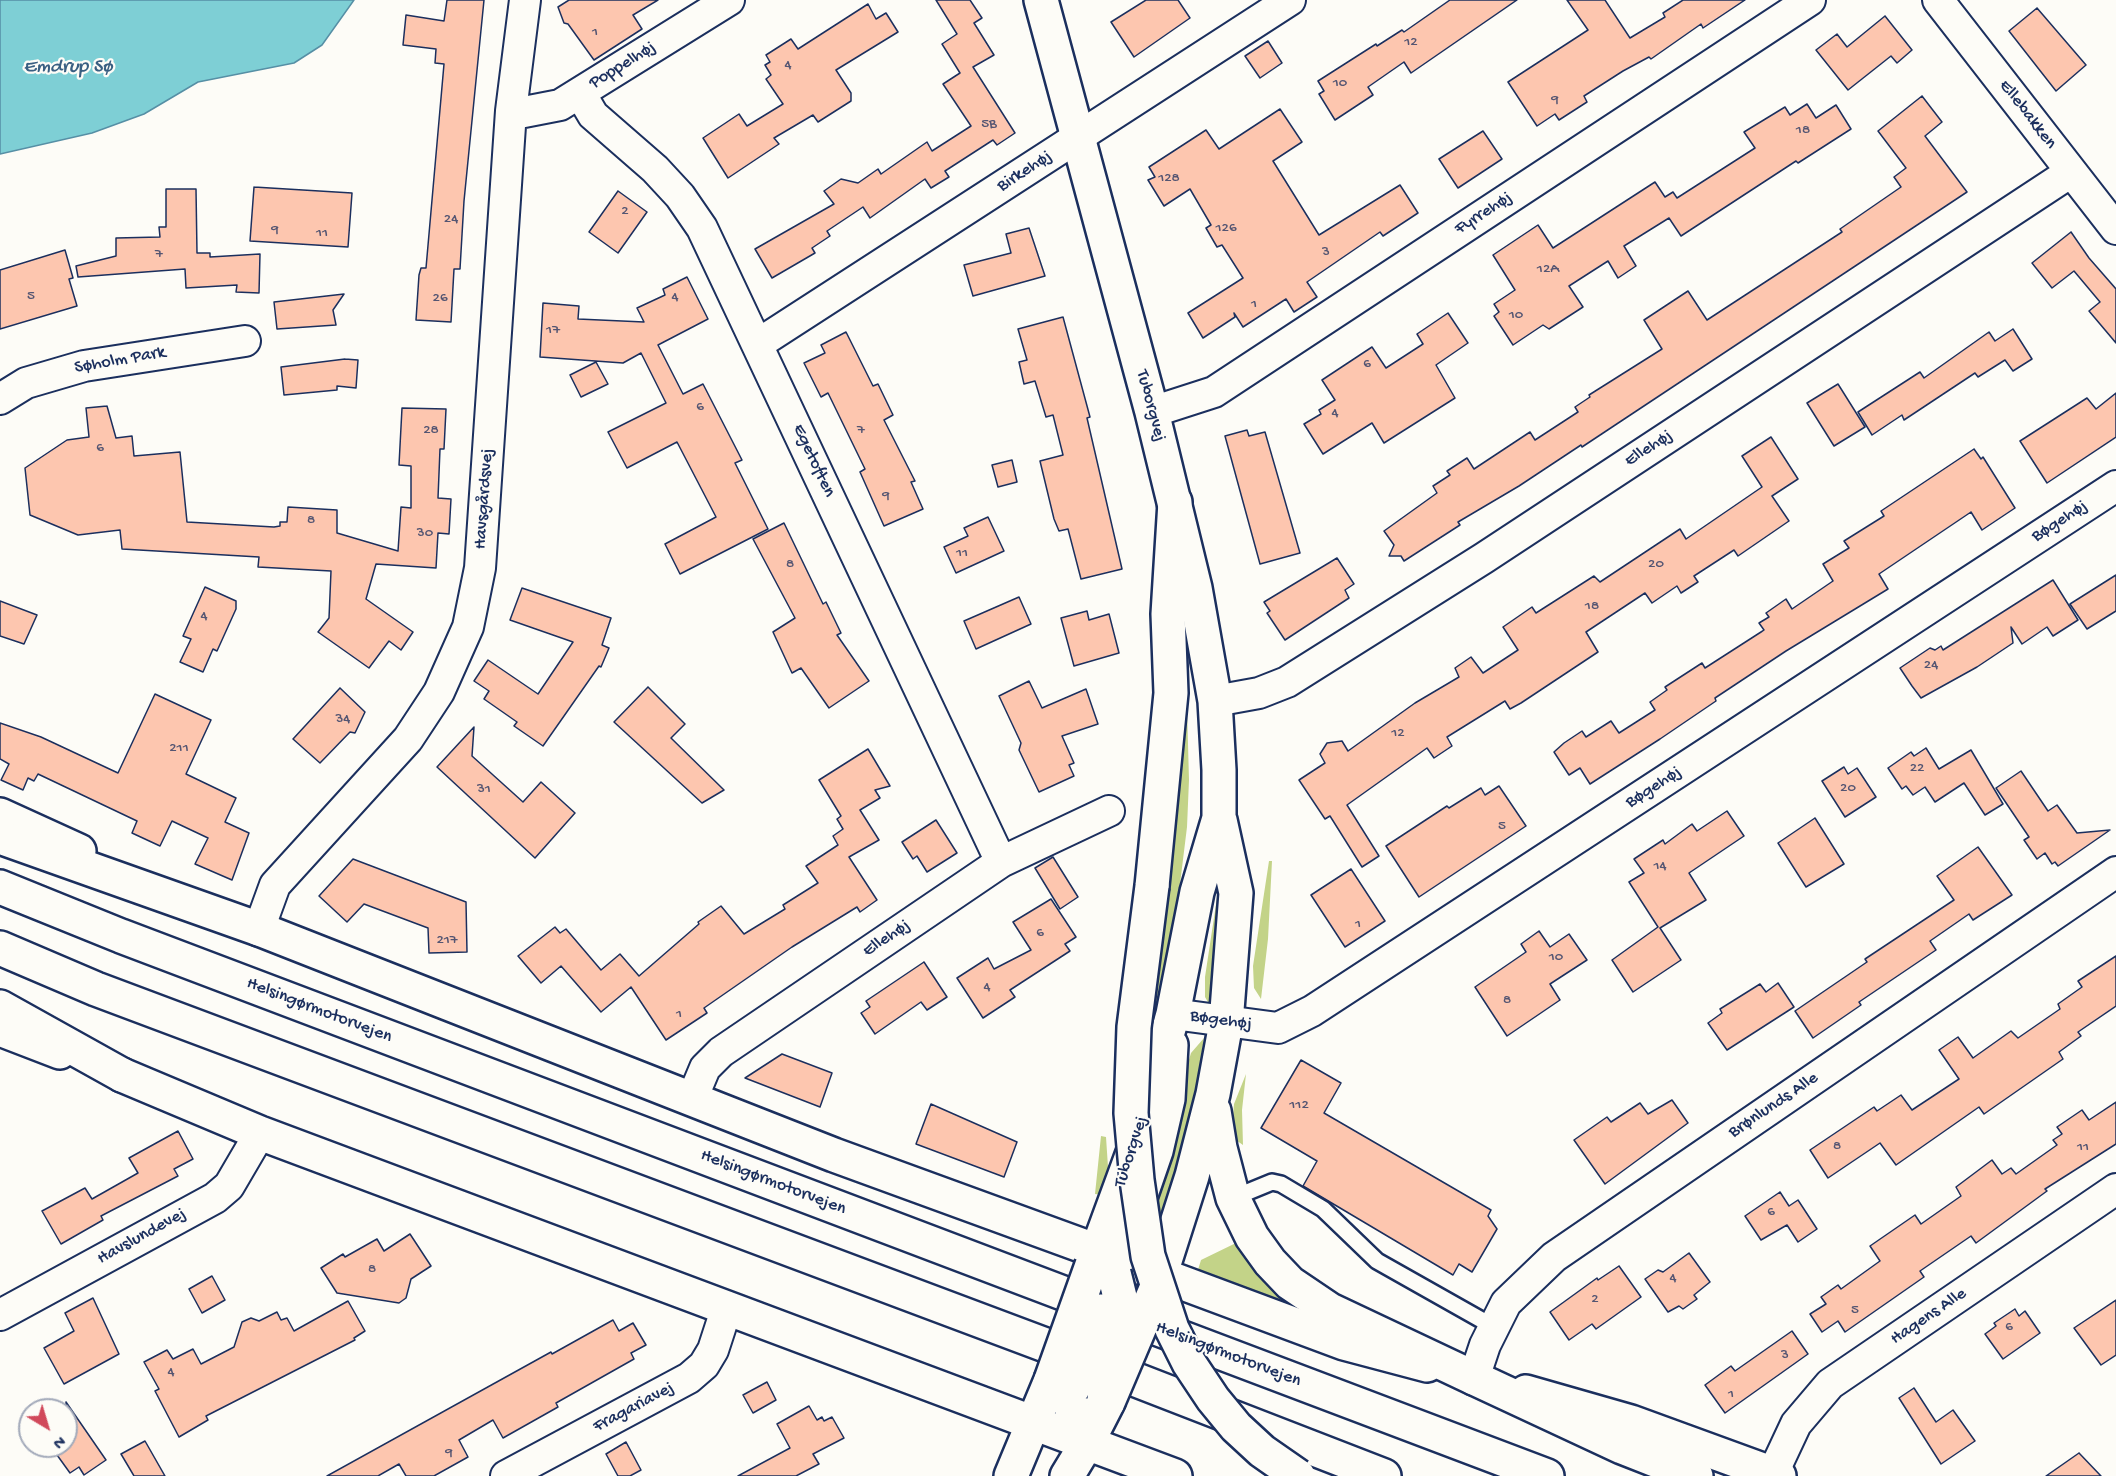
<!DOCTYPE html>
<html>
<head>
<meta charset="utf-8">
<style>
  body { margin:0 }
  #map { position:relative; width:2116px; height:1476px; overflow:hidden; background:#fdfcf7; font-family:"Gochi Hand",sans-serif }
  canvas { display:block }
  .north { position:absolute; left:18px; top:1398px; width:60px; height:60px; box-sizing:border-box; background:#fdfcf7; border:2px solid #a3aaba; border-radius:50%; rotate:142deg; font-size:16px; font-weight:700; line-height:24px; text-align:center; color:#1b2f5e }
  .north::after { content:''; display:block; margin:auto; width:21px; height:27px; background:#d1495b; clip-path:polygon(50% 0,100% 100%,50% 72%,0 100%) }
</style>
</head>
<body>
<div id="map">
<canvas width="2116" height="1476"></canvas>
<div class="north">N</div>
</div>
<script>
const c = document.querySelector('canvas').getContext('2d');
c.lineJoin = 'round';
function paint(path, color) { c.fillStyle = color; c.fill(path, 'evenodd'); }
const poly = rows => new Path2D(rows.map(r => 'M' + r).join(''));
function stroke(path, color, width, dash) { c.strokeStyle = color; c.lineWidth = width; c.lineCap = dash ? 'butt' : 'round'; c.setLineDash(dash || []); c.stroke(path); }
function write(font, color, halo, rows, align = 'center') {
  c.font = font + ' "Gochi Hand",sans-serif'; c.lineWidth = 4.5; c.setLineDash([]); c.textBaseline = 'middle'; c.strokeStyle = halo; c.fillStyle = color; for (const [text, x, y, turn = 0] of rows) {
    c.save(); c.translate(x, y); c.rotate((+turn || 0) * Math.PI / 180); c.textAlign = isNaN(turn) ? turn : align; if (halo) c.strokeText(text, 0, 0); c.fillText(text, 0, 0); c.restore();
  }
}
const green = poly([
  [1186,672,1189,780,1187,827,1172,949,1150,1048,1144,1026],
  [1269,861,1272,861,1268,939,1261,999,1254,988,1253,966],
  [1218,891,1219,934,1209,1004,1205,997,1205,977],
  [1204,1038,1194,1104,1162,1218,1144,1212,1191,1053],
  [1246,1074,1242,1110,1243,1145,1233,1138,1232,1128,1234,1104],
  [1101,1136,1106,1137,1109,1182,1104,1195,1095,1194],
  [1238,1242,1290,1303,1290,1307,1197,1273,1201,1260]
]);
const water = poly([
  [0,0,354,0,322,45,294,63,198,82,144,114,92,133,0,154,0,0]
]);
const building = poly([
  [447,0,484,0,464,201,460,269,454,269,451,322,416,320,419,275,421,268,426,268,444,64,435,63,436,49,403,45,406,15,444,21,447,0],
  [569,0,658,0,633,15,642,29,594,60,568,24,564,23,558,7,569,0],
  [936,0,970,0,982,18,974,23,994,55,973,67,1015,133,997,145,993,140,945,171,949,177,931,188,925,179,870,218,863,207,827,231,830,236,812,248,815,253,772,278,755,249,834,204,824,191,841,179,858,183,878,169,881,174,927,142,932,151,971,126,943,84,960,73,942,44,957,34,936,0],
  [1146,0,1178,0,1190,18,1134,57,1111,22,1146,0],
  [1450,0,1517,0,1411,73,1404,62,1368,87,1373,95,1335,120,1319,94,1324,91,1318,81,1376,44,1377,46,1402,30,1404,32,1450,0],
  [1567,0,1605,0,1630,38,1665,17,1663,13,1683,0,1745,0,1703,28,1701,24,1651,59,1649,57,1623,71,1584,96,1587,102,1559,120,1555,114,1537,126,1508,82,1588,30,1567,0],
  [868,4,876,19,886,13,898,32,836,70,851,93,851,101,818,122,813,115,774,138,779,144,728,178,703,138,739,114,747,126,783,104,766,79,771,75,765,65,770,62,766,55,791,39,798,49,868,4],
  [2037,8,2086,65,2056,91,2009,31,2037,8],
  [1885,16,1912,50,1897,63,1891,56,1848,90,1816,50,1837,34,1847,47,1885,16],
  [1268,41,1282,63,1260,78,1245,56,1268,41],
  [1922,96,1942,122,1925,136,1967,192,1582,447,1581,445,1519,486,1458,522,1460,525,1404,561,1401,556,1389,556,1394,545,1384,531,1437,493,1433,486,1450,475,1447,471,1467,458,1474,469,1530,432,1535,440,1578,412,1575,407,1590,397,1589,395,1662,349,1644,320,1688,291,1707,320,1842,232,1840,229,1901,187,1894,177,1906,168,1878,131,1922,96],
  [1807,104,1816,118,1836,105,1851,129,1798,163,1796,161,1681,236,1669,218,1624,246,1636,266,1618,278,1608,261,1569,286,1583,307,1549,329,1543,325,1513,345,1494,316,1499,312,1494,304,1515,290,1493,255,1538,225,1553,248,1655,182,1665,197,1673,192,1677,198,1755,148,1744,132,1785,107,1790,115,1807,104],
  [1280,109,1302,142,1273,161,1319,235,1400,185,1418,213,1383,236,1380,232,1307,282,1317,297,1294,312,1286,299,1243,327,1234,313,1235,317,1203,338,1188,313,1243,278,1222,245,1217,247,1206,228,1211,225,1190,189,1164,206,1148,180,1155,177,1149,167,1206,130,1219,149,1280,109],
  [1483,131,1502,159,1458,188,1439,159,1483,131],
  [254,187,352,193,348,247,250,241,254,187],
  [166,189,196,189,197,253,210,253,210,257,260,254,259,293,236,292,237,285,186,288,185,269,78,277,76,266,116,256,116,238,160,237,159,227,166,227,166,189],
  [618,191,647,212,618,253,589,232,618,191],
  [1029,228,1045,276,973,296,964,265,1011,253,1006,234,1029,228],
  [2071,232,2089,258,2116,289,2116,343,2089,311,2100,302,2074,271,2052,288,2032,263,2071,232],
  [65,250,73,278,69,279,77,306,0,329,0,270,65,250],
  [687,277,708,319,658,345,683,394,703,384,742,460,735,463,768,529,680,574,665,544,716,517,677,442,627,468,608,432,666,403,641,353,623,363,540,357,543,303,579,306,578,319,644,322,637,308,665,295,663,289,687,277],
  [344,294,333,310,336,325,277,329,274,302,344,294],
  [1448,313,1468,343,1436,365,1455,398,1384,443,1372,423,1323,454,1304,424,1321,414,1319,410,1335,400,1322,380,1372,347,1386,368,1423,344,1417,334,1448,313],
  [1063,317,1090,417,1087,418,1122,569,1081,579,1068,529,1059,531,1054,519,1040,461,1063,455,1053,415,1046,417,1035,381,1024,384,1019,362,1027,360,1018,329,1063,317],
  [2013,329,2032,359,2013,371,2005,360,1978,377,1975,373,1904,420,1902,415,1872,435,1858,412,1920,372,1924,378,1989,332,1995,341,2013,329],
  [846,332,873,386,878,384,893,415,884,420,915,481,911,482,923,509,884,526,860,472,865,469,828,393,821,397,804,363,825,353,821,345,846,332],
  [345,359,358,360,356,388,337,386,337,390,284,395,281,367,345,359],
  [596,362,608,384,581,397,570,375,596,362],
  [1838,384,1865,427,1834,446,1807,403,1838,384],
  [2116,393,2116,437,2047,483,2020,441,2087,398,2096,409,2116,393],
  [107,406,116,438,132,436,134,456,180,452,187,522,274,527,280,526,280,522,287,522,288,507,337,510,337,533,398,551,401,507,411,508,411,466,399,465,402,408,446,409,444,449,440,449,438,498,451,499,449,534,438,533,436,568,376,564,366,599,413,632,401,650,389,641,369,668,318,632,329,618,331,571,258,567,259,557,122,549,120,530,78,535,30,515,25,468,67,440,89,437,86,408,107,406],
  [1247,430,1249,436,1265,432,1300,553,1260,564,1225,436,1247,430],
  [1771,437,1798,479,1772,496,1789,521,1738,556,1734,550,1694,576,1698,582,1681,593,1677,586,1652,603,1645,593,1586,632,1598,652,1521,703,1510,709,1505,701,1447,737,1452,746,1434,758,1427,748,1347,805,1379,856,1362,867,1330,816,1325,819,1299,780,1325,763,1320,754,1327,743,1342,741,1348,751,1415,703,1459,677,1455,668,1471,657,1483,673,1518,650,1503,627,1532,607,1536,613,1594,576,1600,582,1680,529,1686,539,1762,487,1742,456,1771,437],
  [1974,449,1981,459,1983,457,2015,508,1982,530,1971,512,1879,574,1888,589,1786,651,1715,698,1716,701,1660,739,1590,784,1580,768,1569,775,1554,752,1564,743,1582,731,1586,737,1611,721,1619,733,1655,710,1650,702,1667,690,1665,687,1702,663,1705,668,1761,632,1764,630,1759,623,1769,617,1766,613,1786,599,1792,609,1833,581,1823,564,1849,548,1844,541,1884,516,1881,511,1974,449],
  [1012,460,1017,482,998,487,992,465,1012,460],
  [988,517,1004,551,956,573,944,547,968,536,964,528,988,517],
  [784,523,823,604,826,602,841,633,837,635,869,681,829,708,801,668,792,673,773,632,795,618,753,539,784,523],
  [1337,558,1354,584,1345,590,1349,598,1285,640,1267,613,1270,611,1264,602,1337,558],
  [2116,575,2116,611,2087,629,2070,604,2116,575],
  [2053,580,2078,620,2053,636,2047,627,2022,644,2011,627,2013,643,1977,667,1921,698,1912,686,1900,668,1930,648,1935,650,1941,646,1943,650,2053,580],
  [205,587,236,601,236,609,217,651,213,649,203,672,180,662,191,639,183,636,205,587],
  [522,588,611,618,602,645,609,648,601,667,599,666,543,746,514,726,517,722,484,699,489,691,474,681,488,660,538,694,573,642,510,620,522,588],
  [1019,597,1031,624,976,649,964,621,1019,597],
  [0,601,37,615,24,644,0,636,0,601],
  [1087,611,1089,620,1109,614,1119,653,1074,666,1061,618,1087,611],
  [1029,681,1042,708,1086,689,1098,724,1062,736,1074,763,1069,765,1074,776,1039,792,1019,750,1021,743,999,696,1029,681],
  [648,687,685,724,671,738,724,790,702,803,614,722,648,687],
  [340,688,365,712,355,733,350,732,320,763,293,739,340,688],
  [155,694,211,720,186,774,236,798,225,822,249,833,232,880,195,864,208,838,172,821,160,846,132,833,137,821,38,774,34,781,28,778,23,790,1,780,9,764,0,759,0,723,41,737,118,773,155,694],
  [474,727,472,756,523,802,541,782,575,813,535,858,437,767,474,727],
  [1926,748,1939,769,1971,750,2003,804,1985,815,1964,783,1935,802,1925,787,1913,795,1906,786,1902,789,1888,768,1911,752,1914,756,1926,748],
  [868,749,890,786,875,790,880,798,860,810,879,840,849,857,877,900,860,912,857,907,792,947,704,1008,707,1013,666,1040,631,987,601,1012,561,966,541,983,518,956,555,927,560,933,566,929,601,970,620,954,639,976,699,924,698,922,721,906,744,934,785,909,783,905,818,883,806,866,838,845,833,836,843,829,837,819,841,816,819,780,868,749],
  [1844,767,1848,774,1857,768,1876,797,1845,817,1822,781,1844,767],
  [2021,771,2048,811,2057,805,2077,833,2110,830,2058,866,2055,862,2052,864,2045,853,2037,859,2024,840,2029,837,1996,788,2021,771],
  [1499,786,1526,826,1419,897,1386,846,1447,806,1449,808,1481,788,1485,795,1499,786],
  [1727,811,1744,836,1689,873,1706,900,1660,928,1681,960,1633,992,1612,960,1658,927,1629,882,1644,873,1634,859,1663,840,1665,844,1692,824,1697,831,1727,811],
  [1815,818,1844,864,1806,887,1778,843,1815,818],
  [936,820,957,853,927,872,917,856,913,859,902,842,936,820],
  [1978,847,2012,895,1973,920,1969,914,1930,941,1936,950,1859,1002,1861,1005,1813,1038,1795,1011,1867,962,1865,959,1954,900,1937,876,1978,847],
  [1053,857,1078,897,1060,909,1035,868,1053,857],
  [353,859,466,902,467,952,429,953,428,928,364,904,347,922,319,896,353,859],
  [1351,869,1385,921,1345,947,1311,895,1351,869],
  [1051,899,1076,937,1065,944,1070,951,1010,990,1015,997,983,1018,957,978,988,958,994,969,1031,950,1013,922,1051,899],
  [1539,931,1550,947,1569,934,1587,960,1550,984,1560,1000,1507,1036,1475,987,1526,952,1521,944,1539,931],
  [2116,956,2116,1006,2078,1032,2081,1036,2059,1052,2063,1059,1984,1114,1979,1107,1896,1165,1880,1143,1828,1178,1810,1150,1874,1107,1877,1111,1901,1095,1912,1110,1959,1079,1939,1050,1958,1037,1973,1058,2011,1031,2018,1038,2060,1009,2058,1004,2082,987,2078,981,2116,956],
  [924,962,947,997,927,1010,921,1002,875,1034,861,1013,870,1007,866,1001,924,962],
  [1778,983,1794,1007,1727,1050,1708,1023,1722,1013,1720,1009,1760,984,1766,992,1778,983],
  [782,1054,832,1073,820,1107,745,1078,782,1054],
  [1301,1060,1341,1083,1324,1113,1491,1210,1488,1216,1497,1229,1472,1272,1459,1264,1453,1275,1303,1186,1317,1161,1261,1128,1301,1060],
  [1672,1100,1688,1123,1605,1184,1574,1140,1607,1117,1611,1122,1640,1103,1648,1114,1672,1100],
  [2116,1102,2116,1144,2045,1189,2047,1191,1976,1243,1971,1236,1920,1271,1924,1277,1845,1332,1838,1321,1822,1332,1810,1314,1826,1304,1821,1297,1838,1285,1841,1289,1880,1261,1870,1246,1915,1215,1921,1224,1961,1196,1956,1187,1992,1160,2002,1174,2011,1168,2016,1174,2057,1145,2053,1140,2062,1134,2057,1127,2082,1110,2089,1120,2116,1102],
  [931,1104,1017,1142,1004,1177,916,1144,931,1104],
  [178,1131,193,1159,174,1169,178,1176,101,1216,103,1220,61,1244,42,1211,85,1188,92,1199,138,1173,129,1158,178,1131],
  [1780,1192,1789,1206,1798,1200,1817,1229,1798,1242,1787,1225,1761,1240,1745,1216,1780,1192],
  [410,1234,431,1266,411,1279,406,1298,399,1303,337,1293,321,1268,343,1254,345,1257,377,1239,384,1251,410,1234],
  [1689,1253,1710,1282,1694,1295,1697,1299,1683,1309,1679,1306,1668,1312,1645,1279,1658,1270,1663,1272,1689,1253],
  [1619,1266,1641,1297,1596,1329,1592,1324,1569,1340,1550,1312,1597,1278,1598,1280,1619,1266],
  [212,1276,225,1300,202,1313,189,1289,212,1276],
  [93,1298,119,1354,64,1384,44,1348,74,1331,65,1313,93,1298],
  [2116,1300,2116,1355,2101,1365,2074,1328,2116,1300],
  [348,1301,365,1331,354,1338,355,1340,206,1416,208,1420,179,1437,155,1391,159,1389,144,1362,167,1350,173,1359,193,1349,201,1364,234,1347,242,1322,251,1318,259,1321,277,1312,281,1320,287,1318,294,1331,348,1301],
  [2015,1309,2019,1316,2025,1311,2040,1333,2003,1359,1985,1334,1996,1326,1994,1323,2015,1309],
  [613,1320,619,1331,633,1323,646,1345,631,1353,634,1359,556,1403,558,1407,503,1438,493,1420,459,1440,468,1457,434,1476,406,1476,399,1464,378,1476,327,1476,551,1352,552,1354,613,1320],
  [1792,1331,1808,1354,1725,1413,1705,1385,1731,1366,1735,1371,1792,1331],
  [767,1382,776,1400,753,1413,743,1395,767,1382],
  [1914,1388,1936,1422,1953,1410,1975,1441,1941,1464,1899,1398,1914,1388],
  [66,1402,106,1460,84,1475,79,1467,70,1473,52,1448,66,1446,66,1402],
  [809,1406,817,1420,822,1417,824,1421,832,1417,844,1438,813,1454,819,1464,796,1476,738,1476,790,1448,777,1424,809,1406],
  [145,1441,165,1476,134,1476,121,1454,145,1441],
  [626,1442,641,1470,630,1476,618,1476,606,1454,626,1442],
  [2079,1453,2101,1476,2046,1476,2079,1453]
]);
const service = poly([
  [1233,1198,1272,1182,1281,1184,1323,1209,1377,1261,1494,1327]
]);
const minor = poly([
  [1938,0,2116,229],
  [580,93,593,115,655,169,680,196,702,228,1001,862],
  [511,111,524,112,560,105,729,0],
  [758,344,1290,0],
  [0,399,26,383,84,366,245,341],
  [1152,412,1214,392,1810,0],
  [1215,701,1259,693,1287,682,1484,558,2071,172],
  [259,929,275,885,408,739,439,692,468,627,480,568,511,111,525,0],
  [1173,1014,1278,1028,1312,1011,2116,486],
  [692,1099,705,1068,721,1052,1001,862,1109,811],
  [0,1315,215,1198,229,1186,260,1133],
  [1474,1378,1485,1345,1506,1303,1554,1257,2116,872],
  [1773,1473,1796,1424,1830,1384,2116,1189],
  [506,1476,689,1378,704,1365,713,1350,727,1307]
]);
const tertiary = poly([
  [0,815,79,851],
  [0,1029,60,1052],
  [1097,1251,1344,1343,1427,1365],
  [1114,1273,1156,1151,1168,1099,1171,1045],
  [1073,1388,1072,1415,1077,1430,1087,1443,1175,1476],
  [1526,1392,1631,1422,1779,1476],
  [1011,1476,1051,1380],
  [1067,1476,1087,1443]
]);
const primary = poly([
  [259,929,834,1155,1097,1251,1137,1142,1173,1014,1197,892,1219,818,1219,770,1215,701,1195,588,1152,412,1041,0],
  [122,1075,260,1133,1087,1443,1108,1402],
  [1214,1111,1220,1148,1233,1198,1252,1237,1270,1262,1290,1283,1330,1310,1474,1378],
  [1156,1289,1192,1176,1213,1094,1226,1023,1236,893,1220,820]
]);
const motorway = poly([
  [0,837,259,929],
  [1152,886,1171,693,1168,614,1175,502],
  [0,887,121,936,1105,1309],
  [0,948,96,989,1072,1355,1384,1476],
  [0,1007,122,1075],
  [1156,1328,1547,1476],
  [1474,1378,1622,1447,1696,1476]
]);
const tertiaryBridge = poly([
  [1051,1380,1092,1265],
  [1073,1388,1101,1311],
  [1104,1400,1109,1347,1119,1309,1120,1297,1114,1273]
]);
const primaryBridge = poly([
  [1108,1402,1156,1289]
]);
const motorwayBridge = poly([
  [1152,886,1134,1027,1131,1113,1137,1180,1148,1256,1172,1329,1189,1363,1213,1399,1236,1427,1262,1451,1298,1476]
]);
const numberNames = [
  ["1",595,33],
  ["12",1411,43],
  ["4",788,66],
  ["10",1340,84],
  ["9",1555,101],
  ["5B",989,125],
  ["18",1803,131],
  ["128",1169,179],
  ["2",625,212],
  ["24",451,220],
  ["126",1226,229],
  ["9",275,231],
  ["11",322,234],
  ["3",1326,253],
  ["7",159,255],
  ["12A",1548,270],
  ["5",31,297],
  ["4",675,298],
  ["26",440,299],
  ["1",1254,305],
  ["10",1516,316],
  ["17",553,331],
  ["6",1367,365],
  ["6",700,408],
  ["4",1335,414],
  ["28",431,431],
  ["7",861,431],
  ["6",100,449],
  ["9",886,497],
  ["8",311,521],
  ["30",425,534],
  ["11",962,554],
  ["8",790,565],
  ["20",1656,565],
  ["18",1592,607],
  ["4",204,617],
  ["24",1931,666],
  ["34",343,720],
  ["12",1398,734],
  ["211",179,749],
  ["22",1917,769],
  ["20",1848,789],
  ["31",484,790],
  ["5",1502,827],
  ["14",1660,867],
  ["1",1358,925],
  ["6",1040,934],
  ["217",447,941],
  ["10",1556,958],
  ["4",987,988],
  ["8",1507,1001],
  ["1",679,1015],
  ["112",1299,1106],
  ["8",1837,1147],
  ["11",2083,1148],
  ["6",1771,1213],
  ["8",372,1270],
  ["4",1673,1279],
  ["2",1595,1300],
  ["5",1855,1311],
  ["6",2009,1328],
  ["3",1785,1356],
  ["4",171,1373],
  ["1",1731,1395],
  ["9",449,1454]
];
const streetNames = [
  ["Poppelhøj",623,66,-32],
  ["Ellebakken",2027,115,52],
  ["Birkehøj",1025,172,-33],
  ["Fyrrehøj",1484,214,-33],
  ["Søholm Park",120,361,-10],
  ["Tuborgvej",1150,406,75],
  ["Ellehøj",1649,449,-33],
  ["Egetoften",813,461,65],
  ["Havsgårdsvej",485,499,-86],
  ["Bøgehøj",2060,522,-33],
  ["Bøgehøj",1654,788,-33],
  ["Ellehøj",887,939,-34],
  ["Helsingørmotorvejen",319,1011,21],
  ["Bøgehøj",1221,1021,8],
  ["Brønlunds Alle",1774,1106,-34],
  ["Tuborgvej",1132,1152,-72],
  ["Helsingørmotorvejen",773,1183,21],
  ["Havslundevej",142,1237,-29],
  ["Hagens Alle",1929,1317,-34],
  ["Helsingørmotorvejen",1228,1355,21],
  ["Fragariavej",634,1408,-28]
];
const waterNames = [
  ["Emdrup Sø",68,68]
];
paint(green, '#c3d388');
paint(water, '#7ecfd5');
stroke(water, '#568fa5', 1.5);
paint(building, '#fdc6af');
stroke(building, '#1b2f5e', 1.5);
stroke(service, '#1b2f5e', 20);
stroke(minor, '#1b2f5e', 34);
stroke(tertiary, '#1b2f5e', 38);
stroke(primary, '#1b2f5e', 38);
stroke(motorway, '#1b2f5e', 38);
stroke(service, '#fdfcf7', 15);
stroke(minor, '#fdfcf7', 30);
stroke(tertiary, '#fdfcf7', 33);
stroke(primary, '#fdfcf7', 33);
stroke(motorway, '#fdfcf7', 33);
stroke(tertiaryBridge, '#1b2f5e', 38, []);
stroke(primaryBridge, '#1b2f5e', 38, []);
stroke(motorwayBridge, '#1b2f5e', 38, []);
stroke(tertiaryBridge, '#fdfcf7', 33);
stroke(primaryBridge, '#fdfcf7', 33);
stroke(motorwayBridge, '#fdfcf7', 33);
write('15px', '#545572', null, numberNames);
write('18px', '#1b2f5e', '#fdfcf7', streetNames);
write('italic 20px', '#395f82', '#fdfcf7', waterNames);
</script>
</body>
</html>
